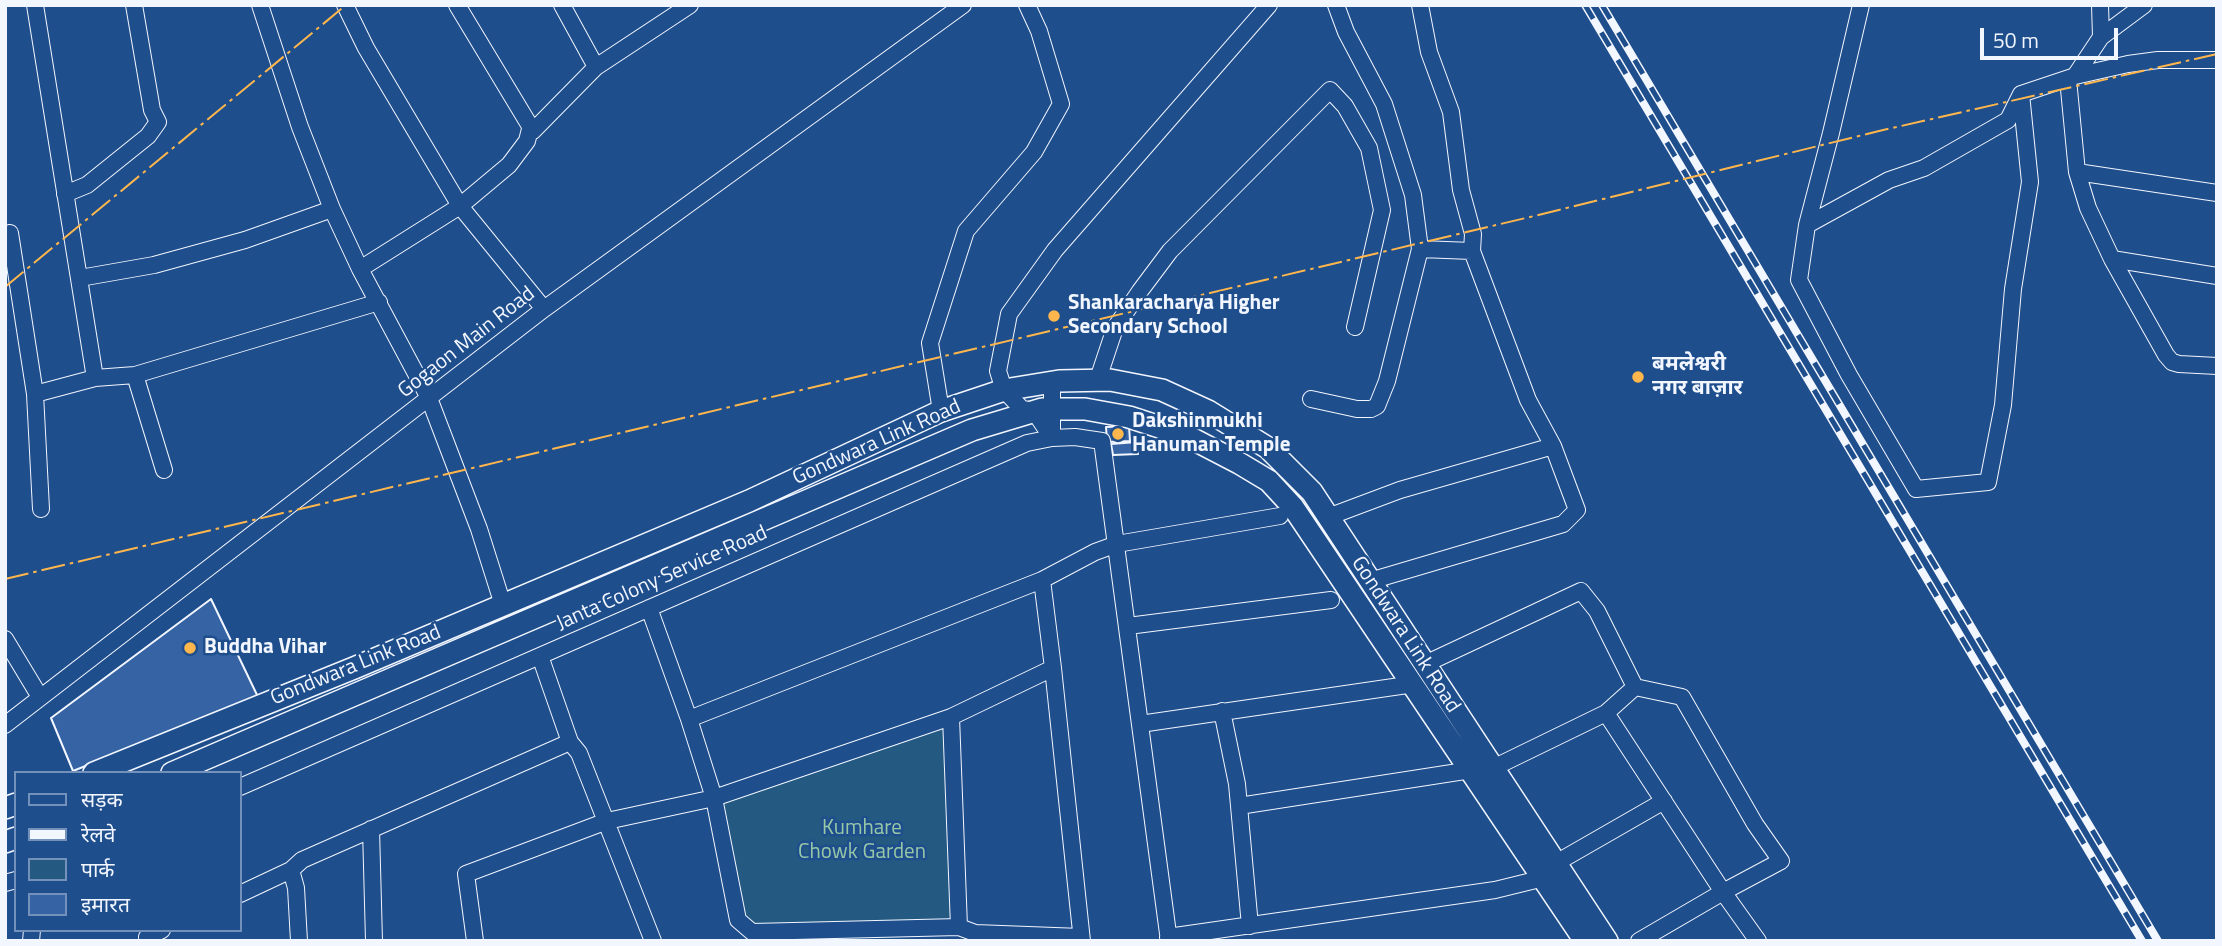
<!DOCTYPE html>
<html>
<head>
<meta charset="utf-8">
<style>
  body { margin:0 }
  #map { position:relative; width:2222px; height:946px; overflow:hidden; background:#1f4e8c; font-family:"Titillium Web","Noto Sans Devanagari",sans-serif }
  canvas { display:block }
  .frame { position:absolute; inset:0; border:7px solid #f2f6ff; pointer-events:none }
  .legend { position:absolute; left:14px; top:771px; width:228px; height:161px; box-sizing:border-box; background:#1f4e8c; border:2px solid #7391ba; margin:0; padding:9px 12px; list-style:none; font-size:21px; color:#f2f6ff }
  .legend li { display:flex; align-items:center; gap:14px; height:35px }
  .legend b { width:35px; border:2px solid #7391ba }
  .scale { position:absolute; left:1980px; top:28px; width:138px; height:32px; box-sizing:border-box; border:4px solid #f2f6ff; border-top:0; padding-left:9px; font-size:21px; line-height:24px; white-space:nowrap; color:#f2f6ff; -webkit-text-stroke:5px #1f4e8c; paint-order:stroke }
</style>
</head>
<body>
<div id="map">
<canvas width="2222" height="946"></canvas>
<div class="frame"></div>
<ul class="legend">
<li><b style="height:9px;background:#1f4e8c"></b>सड़क</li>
<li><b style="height:9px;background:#f2f6ff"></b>रेलवे</li>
<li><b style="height:19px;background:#245a82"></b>पार्क</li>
<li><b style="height:19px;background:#3563a3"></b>इमारत</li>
</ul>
<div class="scale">50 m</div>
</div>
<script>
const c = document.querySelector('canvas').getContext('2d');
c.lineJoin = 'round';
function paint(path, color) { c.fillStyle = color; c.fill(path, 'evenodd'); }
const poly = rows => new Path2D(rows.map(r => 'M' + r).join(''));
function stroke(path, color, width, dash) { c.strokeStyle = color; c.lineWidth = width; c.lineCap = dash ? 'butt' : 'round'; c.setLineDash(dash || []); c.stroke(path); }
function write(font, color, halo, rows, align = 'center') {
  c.font = font + ' "Titillium Web","Noto Sans Devanagari",sans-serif'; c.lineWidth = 5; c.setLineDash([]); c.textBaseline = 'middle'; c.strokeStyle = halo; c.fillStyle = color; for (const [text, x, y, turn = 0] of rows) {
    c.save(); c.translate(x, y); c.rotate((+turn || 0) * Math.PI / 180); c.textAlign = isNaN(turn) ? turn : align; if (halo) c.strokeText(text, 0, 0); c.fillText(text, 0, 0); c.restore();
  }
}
const green = poly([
  [951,717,959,927,752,932,738,920,714,798,951,717]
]);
const building = poly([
  [1129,426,1130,441,1107,442,1106,427,1129,426],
  [1137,442,1138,454,1113,455,1111,444,1137,442],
  [211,599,258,697,73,771,51,718,211,599]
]);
const minor = poly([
  [35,5,95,378],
  [260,5,300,127,332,209,360,269,429,398,479,529,503,605],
  [345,5,366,48,460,206,544,309],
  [457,5,533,131],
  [562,5,596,67],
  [1336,5,1346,32,1384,104,1413,195,1420,249],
  [1420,5,1429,52,1451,112,1461,190,1473,234,1472,251,1528,400,1553,446],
  [2100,5,2101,37],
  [2075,76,2101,37,2144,5],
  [2068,79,2077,172,2088,208,2112,259,2166,355,2172,362,2179,364,2217,366],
  [2021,94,2030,182,2013,289,2003,405,1988,482,1916,489,1849,375,1799,280,1807,225,1889,180,1924,168,2008,120,2021,94,2075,76,2128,64,2158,60,2217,60],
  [2077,172,2217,193],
  [65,194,87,185,148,136,158,122,152,110,134,5],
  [1807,225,1831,133,1861,5],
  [10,233,35,394,41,509],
  [2112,259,2217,276],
  [360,269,460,206,509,165,527,141,530,129,533,131,596,67,690,5],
  [80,278,154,265,245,240,332,209],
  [135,375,164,470],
  [1098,379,1115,328,1140,291,1170,251,1330,90,1345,106,1369,148,1382,210,1355,327],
  [35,394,95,378,135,375,379,302],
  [1311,399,1357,409,1371,409,1377,406,1387,381,1420,249,1472,251],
  [941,411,930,343,966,231,1034,152,1061,104,1039,31,1027,5],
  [1328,517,1400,490,1553,446,1577,510,1563,524,1370,581],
  [1042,580,1053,668,1082,941],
  [649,608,689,719,714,798,738,920,752,932,959,927,975,933,1081,937],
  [1128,626,1331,600],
  [5,639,40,697],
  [540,656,570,742,579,753,653,941],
  [1425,664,1581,591,1597,611,1635,687],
  [1635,687,1682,697,1755,824,1781,861,1723,892,1758,941],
  [1222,711,1237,784,1250,926],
  [1606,713,1723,892,1639,941],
  [951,717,959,927],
  [689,719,1042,580,1095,552,1117,544,1280,516],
  [1140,724,1414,684],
  [5,725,544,309,963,5],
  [240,787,1027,443,1052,438,1052,382],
  [1239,806,1497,766,1606,713,1635,687],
  [371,829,374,941],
  [1556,863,1664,801],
  [291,870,296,888,299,941],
  [5,883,16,880],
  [240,894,291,870,302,860,570,742],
  [147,937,162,930],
  [1168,937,1495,890,1544,878],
  [31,941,32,930],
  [475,941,466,874,607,821,714,798,951,717,1053,668],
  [1169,941,1102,441,1075,437,1052,438,1034,411,1022,409,1004,390,998,371,1009,314,1055,250,1269,5]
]);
const tertiary = poly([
  [94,773,354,668,749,501,941,411,1004,390,1059,381,1110,380,1162,390,1208,411,1268,448,1312,492,1607,941],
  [172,773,972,430,1042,409,1085,409,1129,417,1187,436,1239,463,1269,481,1293,507,1585,941],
  [5,808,16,804],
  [5,842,16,838]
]);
const rail = poly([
  [1585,5,2142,941],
  [1602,5,2158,941]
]);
const power = poly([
  [5,287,346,5],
  [5,579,1530,217,1879,131,2217,54]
]);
const markers = [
  [1054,316,7,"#ffb74d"],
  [1638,377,7,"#ffb74d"],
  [1118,434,7,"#ffb74d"],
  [190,648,7,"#ffb74d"]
];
const poiNames = [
  ["Shankaracharya Higher",1068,304],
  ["Secondary School",1068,328],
  ["बमलेश्वरी",1652,365],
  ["नगर बाज़ार",1652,389],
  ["Dakshinmukhi",1132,422],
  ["Hanuman Temple",1132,446],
  ["Buddha Vihar",204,648]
];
const streetNames = [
  ["Gogaon Main Road",467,343,-38],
  ["Gondwara Link Road",877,443,-24],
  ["Janta Colony Service Road",662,579,-24],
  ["Gondwara Link Road",1405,635,57],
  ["Gondwara Link Road",356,666,-22]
];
const parkNames = [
  ["Kumhare",862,829],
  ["Chowk Garden",862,853]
];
paint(green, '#245a82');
stroke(green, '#a8bbd7', 2);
paint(building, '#3563a3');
stroke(building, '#f2f6ff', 2);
stroke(minor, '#f2f6ff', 18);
stroke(tertiary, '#f2f6ff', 24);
stroke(minor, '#1f4e8c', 16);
stroke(tertiary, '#1f4e8c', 21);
stroke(rail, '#f2f6ff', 8);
stroke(rail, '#1f4e8c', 5, [16]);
stroke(power, '#ffb74d', 2, [24, 5, 3.5, 5]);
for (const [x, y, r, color] of markers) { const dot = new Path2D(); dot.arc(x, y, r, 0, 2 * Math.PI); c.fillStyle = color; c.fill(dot); stroke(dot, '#1f4e8c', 2.5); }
write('bold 21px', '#f2f6ff', '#1f4e8c', poiNames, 'left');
write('21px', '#f2f6ff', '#1f4e8c', streetNames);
write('21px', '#97c8a6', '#1f4e8c', parkNames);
</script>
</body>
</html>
